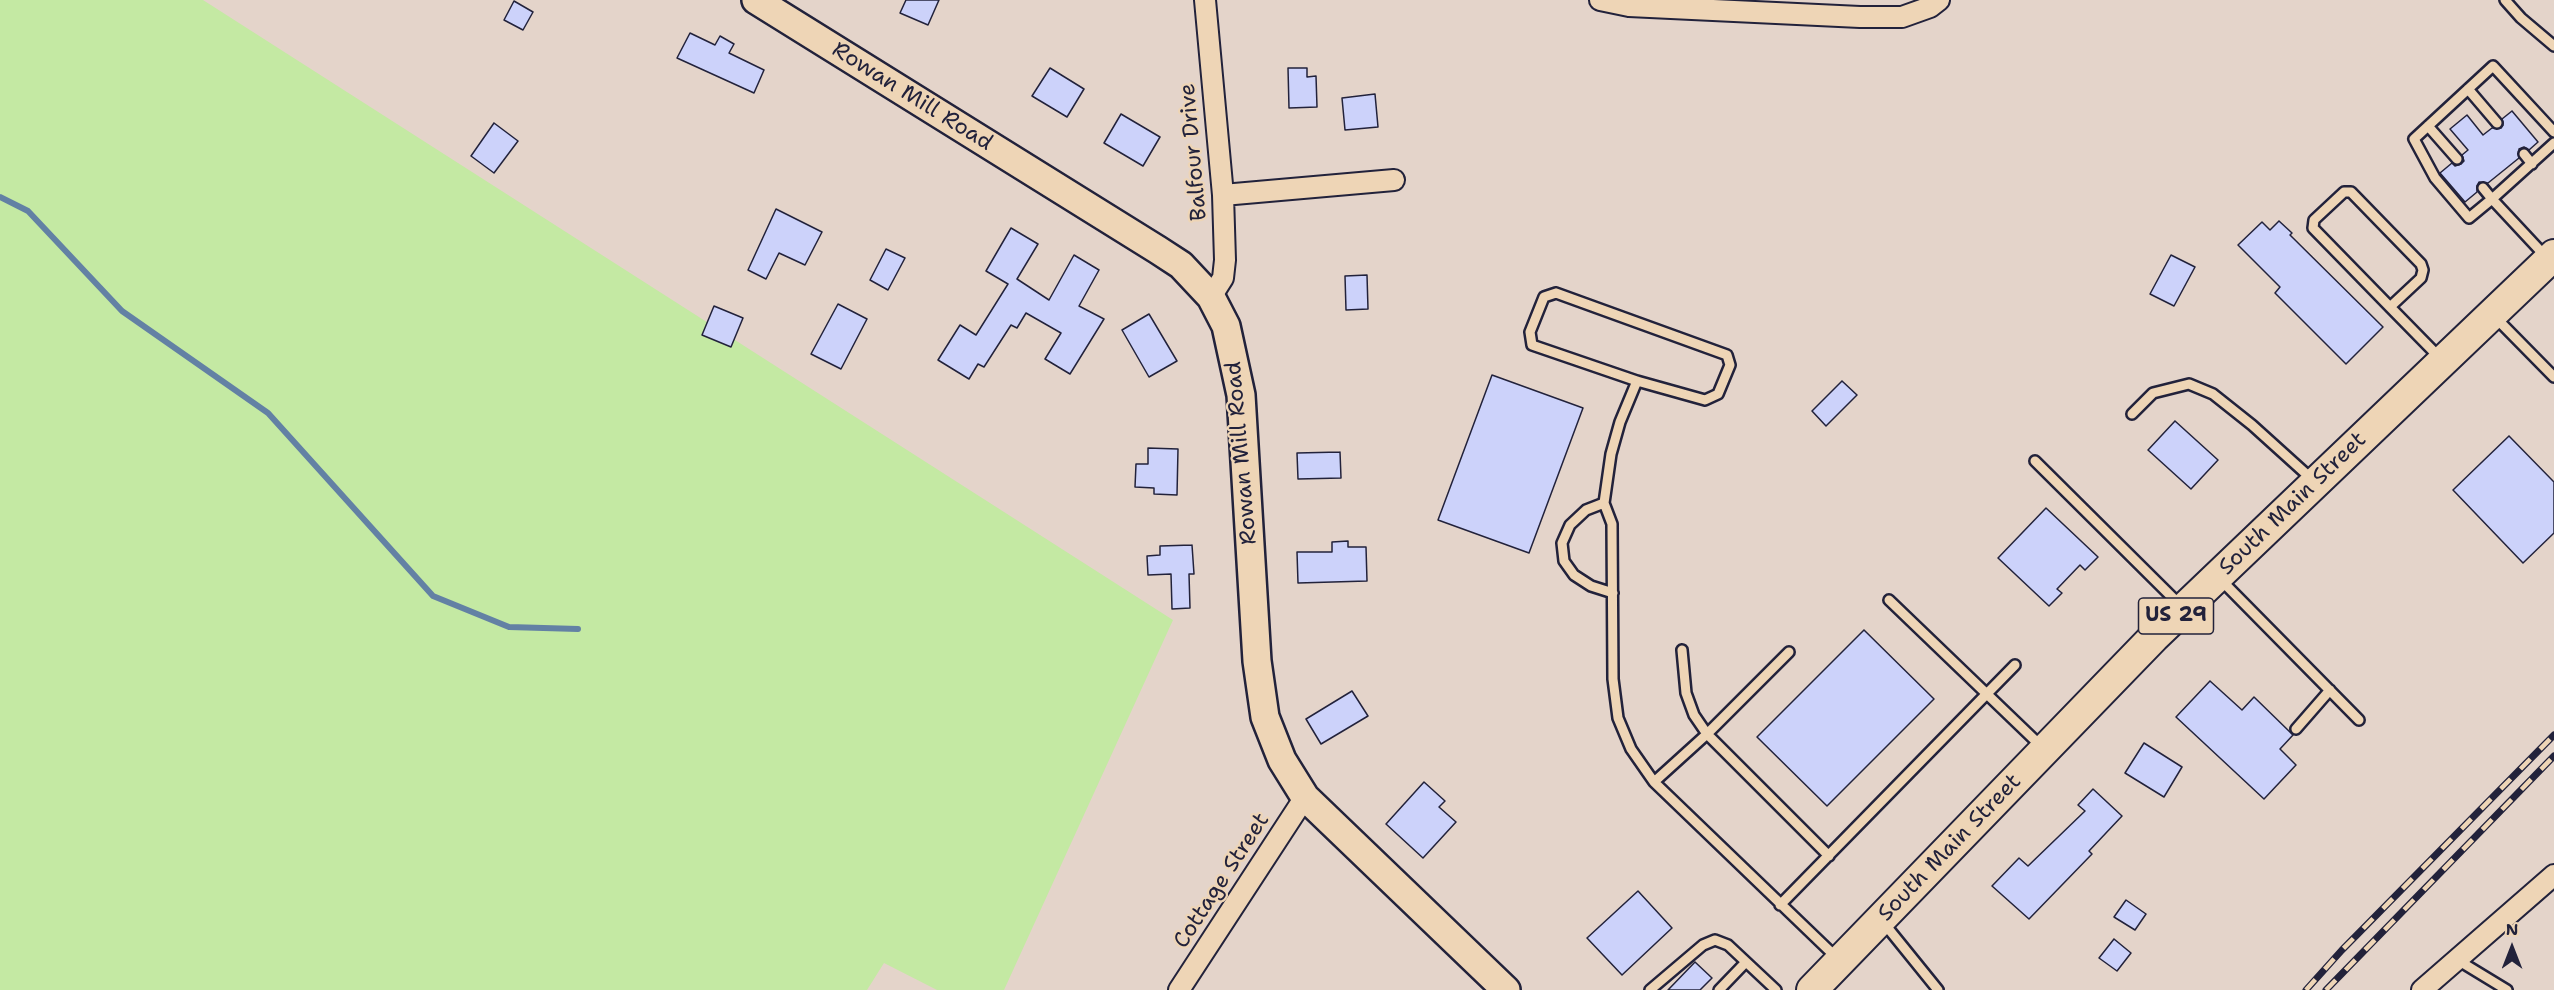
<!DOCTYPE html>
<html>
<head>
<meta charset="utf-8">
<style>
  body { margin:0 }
  #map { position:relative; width:2554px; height:990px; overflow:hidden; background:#e4d4ca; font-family:"Shantell Sans",sans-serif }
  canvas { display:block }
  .north { position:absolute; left:2482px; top:918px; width:60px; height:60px; -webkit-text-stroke:4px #eed5b6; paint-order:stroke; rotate:0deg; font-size:16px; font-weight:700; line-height:24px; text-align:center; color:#22223b }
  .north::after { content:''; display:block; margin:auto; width:21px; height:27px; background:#22223b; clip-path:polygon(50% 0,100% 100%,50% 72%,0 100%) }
</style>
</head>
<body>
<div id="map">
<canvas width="2554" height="990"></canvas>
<div class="north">N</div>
</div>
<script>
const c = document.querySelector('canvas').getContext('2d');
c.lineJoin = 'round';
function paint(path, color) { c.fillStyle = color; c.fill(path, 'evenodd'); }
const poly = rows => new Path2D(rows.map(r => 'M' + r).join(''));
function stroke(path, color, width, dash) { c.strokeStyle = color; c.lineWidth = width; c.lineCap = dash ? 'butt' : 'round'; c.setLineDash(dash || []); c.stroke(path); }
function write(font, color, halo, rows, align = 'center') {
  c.font = font + ' "Shantell Sans",sans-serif'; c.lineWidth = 4.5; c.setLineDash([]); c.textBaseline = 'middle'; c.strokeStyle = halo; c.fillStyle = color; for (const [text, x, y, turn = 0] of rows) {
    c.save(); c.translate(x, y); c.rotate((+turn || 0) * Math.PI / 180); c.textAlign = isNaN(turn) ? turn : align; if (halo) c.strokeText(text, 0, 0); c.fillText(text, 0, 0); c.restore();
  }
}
const green = poly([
  [0,0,203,0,1173,620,1004,990,937,990,884,963,867,990,0,990]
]);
const stream = poly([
  [0,197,28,211,122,311,268,413,433,596,509,627,578,629]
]);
const building = poly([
  [906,0,939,0,928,25,900,13,906,0],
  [514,1,533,12,523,30,504,20,514,1],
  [690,33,715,45,720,36,734,44,729,53,764,70,754,93,677,58,690,33],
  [1050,68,1084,89,1067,117,1032,96,1050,68],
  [1288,68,1307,68,1307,77,1316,76,1317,107,1289,108,1288,68],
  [1375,94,1378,127,1345,130,1342,98,1375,94],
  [2512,111,2538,142,2529,150,2524,147,2519,149,2519,158,2488,183,2479,182,2477,186,2477,192,2465,202,2440,173,2452,163,2455,166,2461,164,2464,161,2462,155,2468,150,2450,129,2467,115,2483,135,2492,128,2501,128,2503,125,2502,119,2512,111],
  [1121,114,1160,137,1143,166,1104,143,1121,114],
  [494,123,518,141,494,173,471,156,494,123],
  [776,209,822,232,805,265,779,253,766,279,748,270,776,209],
  [2279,221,2292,233,2290,235,2383,327,2346,364,2275,293,2280,287,2238,245,2262,222,2270,230,2279,221],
  [1011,228,1038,244,1017,279,1049,300,1074,255,1099,270,1079,306,1104,319,1070,374,1045,359,1061,333,1026,313,1017,328,1011,325,984,367,978,364,969,379,938,360,960,325,976,335,1008,284,986,271,1011,228],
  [886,249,905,258,888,290,870,280,886,249],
  [2171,255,2195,267,2174,306,2150,294,2171,255],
  [1367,275,1368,309,1346,310,1345,276,1367,275],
  [838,304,867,319,841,369,811,354,838,304],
  [714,306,743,318,731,347,702,335,714,306],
  [1149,314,1177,361,1149,377,1122,330,1149,314],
  [1492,375,1583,408,1529,553,1438,520,1492,375],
  [1842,381,1857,395,1826,426,1812,411,1842,381],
  [2175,421,2218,460,2191,489,2148,450,2175,421],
  [2509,436,2554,482,2554,533,2523,563,2453,490,2509,436],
  [1148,448,1178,449,1177,495,1154,494,1154,488,1135,487,1136,464,1148,464,1148,448],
  [1340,452,1341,478,1298,479,1297,453,1340,452],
  [2046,508,2098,557,2085,570,2080,565,2057,589,2062,593,2049,606,1998,558,2046,508],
  [1348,541,1348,547,1366,547,1367,581,1298,583,1297,552,1332,552,1332,542,1348,541],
  [1192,545,1194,574,1189,574,1190,608,1172,609,1171,574,1148,575,1147,556,1160,555,1160,546,1192,545],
  [1864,630,1934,699,1827,806,1757,737,1864,630],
  [2210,681,2242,710,2254,697,2293,735,2280,749,2296,765,2264,799,2176,717,2210,681],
  [1352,691,1368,716,1321,744,1306,719,1352,691],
  [2144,743,2182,767,2164,797,2125,773,2144,743],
  [1424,782,1445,801,1439,807,1456,822,1423,858,1386,824,1424,782],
  [2093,789,2122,816,2089,851,2092,854,2029,919,1992,886,2019,858,2028,866,2085,811,2078,805,2093,789],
  [1638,891,1672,928,1622,975,1587,938,1638,891],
  [2126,900,2146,914,2135,930,2114,917,2126,900],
  [2114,939,2131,953,2117,971,2099,958,2114,939],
  [1695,962,1712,978,1700,990,1668,990,1695,962]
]);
const lane = poly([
  [2505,0,2521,18,2554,46],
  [2468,89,2497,123],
  [2428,126,2457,159],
  [2524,154,2532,164],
  [2483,188,2492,199,2554,143],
  [2547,258,2492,199,2469,218,2435,178,2414,139,2493,66,2554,132],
  [1556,293,1727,355,1730,365,1718,394,1705,400,1637,381,1532,345,1530,332,1544,297,1556,293],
  [2390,307,2421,278,2423,270,2421,264,2351,192,2344,192,2314,220,2313,228,2390,307,2441,359],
  [2494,316,2554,377],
  [1637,381,1620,422,1611,454,1604,503,1612,524,1613,679,1618,718,1631,749,1654,782,1838,959],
  [2132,414,2153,393,2189,384,2213,394,2252,425,2314,481],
  [2035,461,2182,607],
  [1604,503,1586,510,1570,525,1562,543,1564,561,1574,575,1591,586,1613,593],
  [2219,578,2359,720],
  [1889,600,2043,748],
  [1682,650,1686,693,1694,715,1707,734,1789,652],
  [2296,729,2330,690],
  [1654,782,1707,734,1829,856],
  [1780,905,2015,665],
  [1883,922,1938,990],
  [2456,959,2507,990],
  [1650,990,1703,945,1715,940,1728,945,1776,990],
  [1719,990,1746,962]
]);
const street = poly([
  [1205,0,1223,195,1225,260,1223,278,1211,297],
  [1600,0,1629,6,1860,17,1902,17,1930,7,1939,0],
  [1223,195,1394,180],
  [1179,990,1305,797],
  [2422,990,2554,875]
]);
const secondary = poly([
  [756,0,1158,250,1181,265,1211,297,1226,326,1241,395,1257,661,1265,717,1282,760,1305,797,1506,990]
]);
const primary = poly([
  [1812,990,2154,637,2554,255]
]);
const rail = poly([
  [2306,990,2342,950,2554,735],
  [2326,990,2554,756]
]);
const shields = [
  [2176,616,75]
];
const shieldNames = [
  ["US 29",2176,616]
];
const streetNames = [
  ["Rowan Mill Road",912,97,32],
  ["Balfour Drive",1194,152,-95],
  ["Rowan Mill Road",1242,453,-95],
  ["South Main Street",2293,504,-44],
  ["South Main Street",1950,848,-46],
  ["Cottage Street",1222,881,-57]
];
paint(green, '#c4e9a3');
stroke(stream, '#6381a4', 6);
paint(building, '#ccd2fa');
stroke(building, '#22223b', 1.5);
stroke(lane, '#22223b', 14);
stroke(street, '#22223b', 24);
stroke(secondary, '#22223b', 32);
stroke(primary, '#22223b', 34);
stroke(lane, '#eed5b6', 9);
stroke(street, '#eed5b6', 20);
stroke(secondary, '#eed5b6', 27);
stroke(primary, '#eed5b6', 30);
stroke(rail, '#22223b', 7);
stroke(rail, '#eed5b6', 4.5, [14]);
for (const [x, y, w] of shields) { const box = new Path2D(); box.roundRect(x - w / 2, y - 18, w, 36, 4.5); c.fillStyle = '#eed5b6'; c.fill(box); stroke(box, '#22223b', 1.5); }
write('bold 21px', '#22223b', null, shieldNames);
write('22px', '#22223b', '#eed5b6', streetNames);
</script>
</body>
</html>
